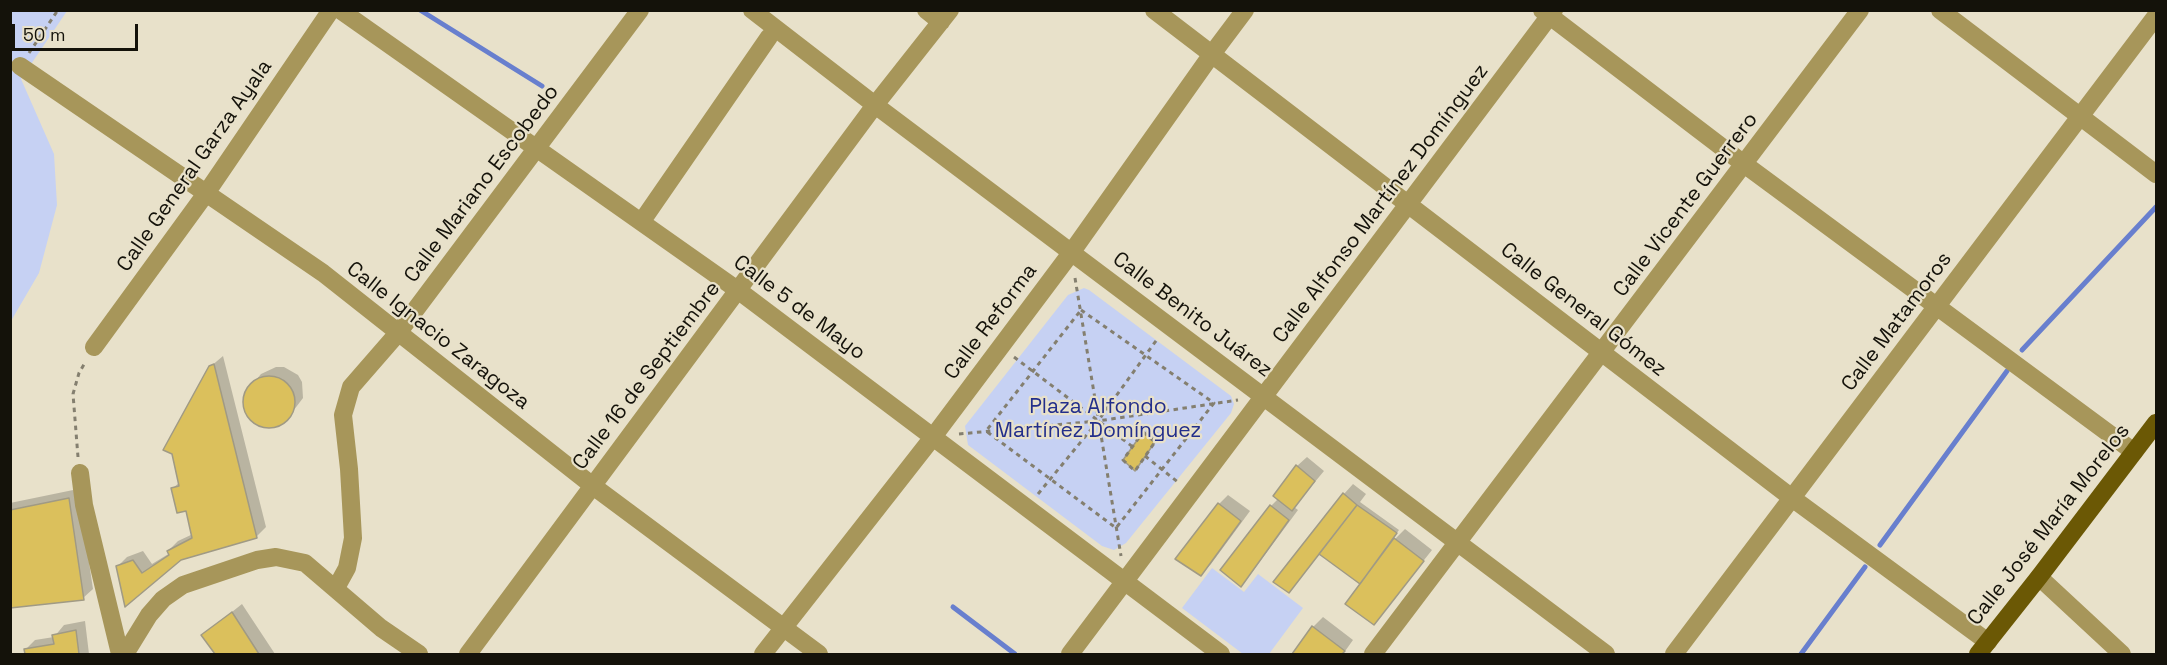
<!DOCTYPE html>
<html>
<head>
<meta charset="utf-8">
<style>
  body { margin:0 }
  #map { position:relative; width:2167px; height:665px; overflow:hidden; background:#e8e1ca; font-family:"Space Grotesk",sans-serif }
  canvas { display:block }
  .frame { position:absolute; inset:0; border:12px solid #14120a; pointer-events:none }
  .scale { position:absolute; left:12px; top:24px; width:126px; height:27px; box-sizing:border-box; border:3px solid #14120a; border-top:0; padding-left:8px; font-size:18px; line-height:21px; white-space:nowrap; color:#14120a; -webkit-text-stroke:4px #e8e1ca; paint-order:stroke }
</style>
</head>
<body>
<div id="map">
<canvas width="2167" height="665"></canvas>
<div class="frame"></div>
<div class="scale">50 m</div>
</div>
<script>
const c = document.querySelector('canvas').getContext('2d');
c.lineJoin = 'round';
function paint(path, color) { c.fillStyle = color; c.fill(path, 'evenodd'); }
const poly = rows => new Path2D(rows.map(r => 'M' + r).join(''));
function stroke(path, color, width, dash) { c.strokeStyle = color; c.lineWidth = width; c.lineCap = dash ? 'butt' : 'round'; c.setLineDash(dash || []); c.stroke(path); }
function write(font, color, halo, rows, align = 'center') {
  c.font = font + ' "Space Grotesk",sans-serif'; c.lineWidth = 4.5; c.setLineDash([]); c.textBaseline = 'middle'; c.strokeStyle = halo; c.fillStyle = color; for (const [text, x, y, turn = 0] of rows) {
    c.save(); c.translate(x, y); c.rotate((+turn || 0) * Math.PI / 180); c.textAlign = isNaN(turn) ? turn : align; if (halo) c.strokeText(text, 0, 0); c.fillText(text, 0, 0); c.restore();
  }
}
const green = poly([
  [11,11,67,11,21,79,54,154,57,205,39,273,11,321],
  [1084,288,1089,290,1231,396,1234,404,1231,413,1126,543,1114,550,1102,546,968,445,965,426,1068,295],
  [1212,568,1244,592,1258,574,1303,608,1269,654,1243,654,1182,608]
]);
const shadow = poly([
  [223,356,266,527,256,537,181,559,126,604,118,566,127,557,143,551,152,564,170,553,168,551,178,541,193,534,187,509,173,488,180,482,210,367],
  [276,367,284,367,298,375,302,382,303,398,284,423,267,428,252,421,244,408,246,392,261,374],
  [1151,427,1161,435,1135,469,1144,433],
  [1307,457,1324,471,1294,507,1298,510,1250,575,1241,585,1271,506,1279,498,1297,466],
  [1353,484,1366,494,1360,502,1399,530,1391,541,1392,542,1405,529,1432,550,1374,623,1362,583,1320,553,1289,591,1344,494],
  [78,489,93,589,83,598,10,607,10,503],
  [1228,495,1250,511,1211,564,1201,574,1219,504],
  [242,604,275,654,217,654,203,635],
  [1323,617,1353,640,1343,654,1294,654,1313,627],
  [85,621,89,654,26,654,25,650,35,640,54,637,64,625]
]);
const stream = poly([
  [420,10,542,86],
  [2022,350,2156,207],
  [1880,545,2007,371],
  [953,607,1015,654],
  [1801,654,1865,567]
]);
const building = poly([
  [214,364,257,538,181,560,125,607,116,566,133,560,142,573,169,555,167,551,192,538,186,511,177,513,171,488,179,486,172,454,163,450,209,366,214,364],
  '243 402a26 26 0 1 1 52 0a26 26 0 1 1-52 0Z',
  [1143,432,1155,442,1135,471,1123,460,1143,432],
  [1296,465,1315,481,1292,511,1273,496,1296,465],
  [1343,493,1357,505,1289,593,1273,582,1343,493],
  [69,498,84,600,10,608,10,510,69,498],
  [1218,503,1241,521,1201,576,1175,559,1218,503],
  [1270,505,1289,520,1241,587,1220,570,1270,505],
  [1357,505,1397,533,1360,584,1319,554,1357,505],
  [1394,538,1424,561,1374,625,1345,604,1394,538],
  [232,612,259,654,215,654,201,635,232,612],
  [1312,626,1345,651,1342,654,1292,654,1312,626],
  [76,630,79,654,25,654,24,649,54,644,52,635,76,630]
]);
const path = poly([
  [29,53,58,10],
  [1075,278,1121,556],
  [1081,310,1214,403,1116,528,986,431,1081,310],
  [1014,357,1133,447],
  [1143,432,1155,442,1135,471,1123,460,1143,432],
  [959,434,1098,421,1238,400],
  [1145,456,1179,483],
  [78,457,73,394,79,373,86,361],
  [1038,494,1098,421,1158,338]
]);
const minor = poly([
  [340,10,739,291,1221,654],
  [752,10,875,105,1606,654],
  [926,10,941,22],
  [1154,10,1792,498,1988,642],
  [1542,10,1744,164,2134,452],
  [1940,10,2156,174],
  [20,66,323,273,593,486,819,654],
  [642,221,769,37],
  [94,347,207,192,331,10],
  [80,473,84,505,120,654],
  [2039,577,2122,654],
  [336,588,347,568,353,538,349,469,343,415,351,387,398,333,640,10],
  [125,654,149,615,163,599,183,585,257,560,276,557,305,563,381,628,419,654],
  [468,654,875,105,950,10],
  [763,654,933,437,1071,253,1212,54,1245,10],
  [1070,654,1554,10],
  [1373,654,1860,10],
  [1674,654,2156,16]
]);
const major = poly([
  [1978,654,2039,577,2156,423]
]);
const streetNames = [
  ["Calle General Garza Ayala",195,166,-55],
  ["Calle Mariano Escobedo",482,184,-53],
  ["Calle Alfonso Martínez Domínguez",1381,204,-53],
  ["Calle Vicente Guerrero",1686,205,-53],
  ["Calle 5 de Mayo",799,308,37],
  ["Calle General Gómez",1583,310,38],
  ["Calle Benito Juárez",1192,315,37],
  ["Calle Reforma",991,322,-53],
  ["Calle Matamoros",1897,322,-53],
  ["Calle Ignacio Zaragoza",438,336,38],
  ["Calle 16 de Septiembre",647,376,-53],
  ["Calle José María Morelos",2049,525,-52]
];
const parkNames = [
  ["Plaza Alfondo",1098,407],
  ["Martínez Domínguez",1098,431]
];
paint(green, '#c6d1f3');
paint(shadow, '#0003');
stroke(stream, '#687fce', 5);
paint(building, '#dbc05c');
stroke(building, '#a09a84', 1.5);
stroke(path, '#847f6f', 3, [4.5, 4.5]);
stroke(minor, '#a7965a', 18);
stroke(major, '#6b5805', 18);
write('21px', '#14120a', '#e8e1ca', streetNames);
write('21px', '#222e8b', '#e8e1ca', parkNames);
</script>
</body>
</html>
